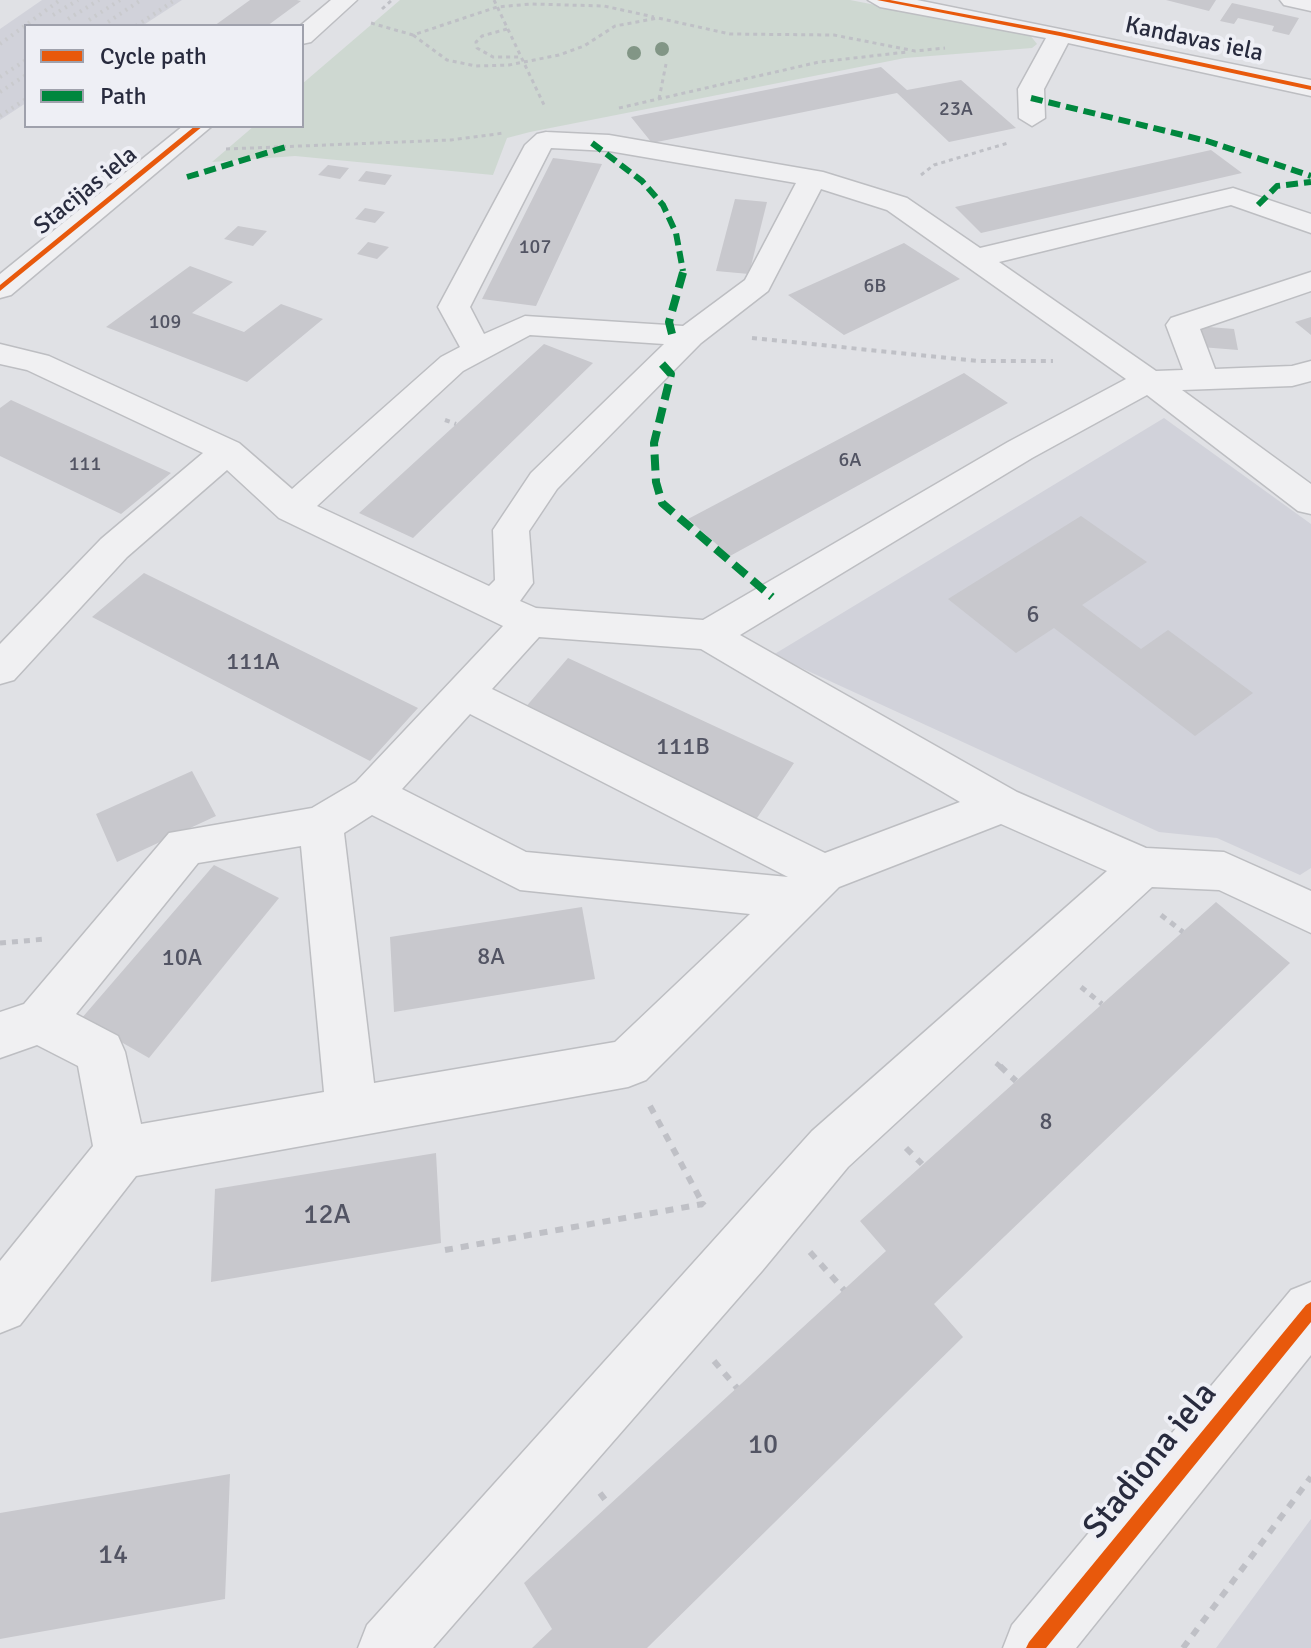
<!DOCTYPE html>
<html>
<head>
<meta charset="utf-8">
<style>
  body { margin:0 }
  #map { position:relative; width:1311px; height:1648px; overflow:hidden; background:#e0e1e5; font-family:Signika,sans-serif }
  canvas { display:block }
  .legend { position:absolute; left:24px; top:24px; width:280px; height:104px; box-sizing:border-box; background:#eeeff5; border:2px solid #9fa1ac; margin:0; padding:10px 14px; list-style:none; font-size:24px; color:#282b3e }
  .legend li { display:flex; align-items:center; gap:16px; height:40px }
  .legend b { width:40px; border:2px solid #9fa1ac }
</style>
</head>
<body>
<div id="map">
<canvas width="1311" height="1648"></canvas>
<ul class="legend">
<li><b style="height:10px;background:#e8590c"></b>Cycle path</li>
<li><b style="height:10px;background:#00873e"></b>Path</li>
</ul>
</div>
<script>
const c = document.querySelector('canvas').getContext('2d');
c.lineJoin = 'round';
function paint(path, color) { c.fillStyle = color; c.fill(path, 'evenodd'); }
const poly = rows => new Path2D(rows.map(r => 'M' + r).join(''));
function stroke(path, color, width, dash) { c.strokeStyle = color; c.lineWidth = width; c.lineCap = dash ? 'butt' : 'round'; c.setLineDash(dash || []); c.stroke(path); }
function write(font, color, halo, rows, align = 'center') {
  c.font = font + ' Signika,sans-serif'; c.lineWidth = 8; c.setLineDash([]); c.textBaseline = 'middle'; c.strokeStyle = halo; c.fillStyle = color; for (const [text, x, y, turn = 0] of rows) {
    c.save(); c.translate(x, y); c.rotate((+turn || 0) * Math.PI / 180); c.textAlign = isNaN(turn) ? turn : align; if (halo) c.strokeText(text, 0, 0); c.fillText(text, 0, 0); c.restore();
  }
}
const built = poly([
  [42,0,182,0,142,26,26,26,26,103,0,120,0,29],
  [1164,418,1311,524,1311,868,1300,875,1217,838,1159,832,773,655],
  [1311,1519,1311,1648,1216,1648]
]);
const green = poly([
  [400,0,850,0,1030,35,1037,44,1032,48,905,58,530,132,507,138,493,175,295,156,212,162,254,126,302,126,302,84]
]);
const building = poly([
  [250,0,297,0,301,1,267,26,214,26],
  [1166,0,1216,0,1209,11],
  [1232,3,1299,18,1289,35,1272,31,1274,26,1238,18,1234,24,1220,21],
  [881,67,907,90,961,80,1016,128,949,142,897,93,652,143,631,117],
  [1211,150,1242,173,981,233,955,207],
  [553,158,602,164,536,306,482,299],
  [328,165,349,168,340,179,318,175],
  [366,171,392,175,385,185,358,181],
  [735,199,767,202,749,274,716,271],
  [365,208,385,212,375,223,355,219],
  [238,226,267,231,253,246,224,239],
  [368,242,389,247,377,259,357,254],
  [904,243,960,279,844,335,788,295],
  [190,266,233,282,192,313,244,332,281,304,323,319,247,382,106,327],
  [1311,317,1311,335,1295,322],
  [1196,326,1234,329,1238,350,1201,347],
  [544,344,593,363,413,538,359,513],
  [964,373,1008,403,730,556,688,519],
  [11,400,171,473,121,514,0,456,0,408],
  [1081,516,1147,562,1082,605,1141,649,1168,630,1253,693,1195,736,1054,628,1016,653,948,599],
  [144,573,418,708,370,761,92,617],
  [568,658,794,763,755,821,524,709],
  [192,771,216,816,117,862,96,814],
  [214,865,279,898,149,1058,81,1019],
  [1216,902,1290,963,934,1304,963,1337,647,1648,532,1648,552,1629,524,1583,886,1251,860,1221],
  [582,907,595,979,394,1012,390,937],
  [436,1153,441,1243,211,1282,215,1189],
  [230,1474,225,1599,0,1639,0,1513]
]);
const pathFar3 = poly([
  [494,0,545,107],
  [382,9,392,0],
  [371,23,413,35,497,7,531,4,604,6,654,17],
  [507,29,482,36,476,42,477,48,493,57,521,57],
  [413,35,447,60,476,66,509,65,559,55,584,46,615,26,658,18,730,34,834,35,915,51,945,48],
  [659,99,666,64],
  [619,108,819,62,907,52],
  [226,149,451,140,504,133],
  [921,175,934,165,1008,143]
]);
const pathFar2 = poly([
  [752,338,978,361,1053,361],
  [445,420,456,424]
]);
const pathFar1 = poly([
  [1161,915,1183,932],
  [0,943,46,939],
  [1081,987,1102,1004],
  [996,1063,1002,1068]
]);
const path = poly([
  [1000,1066,1016,1081],
  [650,1106,703,1204],
  [906,1148,922,1164],
  [445,1250,703,1204,709,1211],
  [810,1252,844,1290],
  [714,1361,737,1388],
  [600,1493,609,1505],
  [1183,1648,1311,1477]
]);
const minor = poly([
  [331,0,357,0,311,42,302,44,300,26,331,0],
  [868,0,917,0,1311,80,1311,96,1068,43,1044,89,1045,118,1032,126,1019,118,1018,89,1046,38,880,7,868,0],
  [1280,0,1311,0,1311,11,1284,5,1280,0],
  [183,126,212,126,11,295,0,298,0,274,183,126],
  [546,132,609,135,823,172,907,198,980,248,1233,188,1311,214,1311,233,1231,205,999,262,1156,371,1183,370,1166,325,1171,318,1311,272,1311,291,1200,329,1215,369,1292,366,1311,361,1311,381,1292,386,1182,390,1311,484,1311,514,1298,511,1147,395,1032,458,740,635,1017,792,1146,848,1224,852,1311,891,1311,933,1219,890,1152,887,848,1167,762,1271,433,1648,358,1648,367,1625,812,1131,1107,871,1001,824,839,887,646,1080,628,1087,136,1176,20,1325,0,1333,0,1261,93,1146,78,1066,37,1045,0,1058,0,1012,24,1004,169,833,312,808,356,782,503,626,279,518,227,470,127,557,14,680,0,684,0,644,101,539,203,453,27,370,0,364,0,344,49,356,239,443,292,489,441,357,460,347,438,307,525,145,537,134,546,132],
  [551,148,609,151,796,183,745,280,683,326,525,316,484,334,470,307,551,148],
  [821,189,887,210,1126,379,1008,442,703,620,536,608,520,601,533,583,529,531,557,489,701,343,768,291,821,189],
  [530,335,664,344,531,473,493,530,495,580,489,586,317,506,463,371,530,335],
  [539,637,701,649,960,802,825,853,492,689,539,637],
  [470,714,788,877,526,852,402,789,470,714],
  [372,815,520,890,750,914,615,1042,374,1083,344,833,372,815],
  [301,846,324,1092,141,1124,125,1052,118,1036,76,1014,198,863,301,846],
  [1311,1282,1311,1355,1076,1648,1003,1648,1012,1625,1291,1290,1311,1282]
]);
const rail = poly([
  [53,15,78,0],
  [68,19,99,0],
  [89,20,120,0],
  [108,22,141,0],
  [136,26,175,0],
  [0,44,60,0],
  [0,77,26,60],
  [0,92,26,75],
  [0,116,26,99]
]);
const quietFar1 = poly([
  [1031,98,1207,141,1311,176],
  [592,143,642,181,663,205,676,233,683,271],
  [187,177,286,147],
  [1258,205,1277,186,1311,182]
]);
const quiet = poly([
  [672,334,669,322,684,269],
  [662,364,671,374,654,443,656,482,662,503,772,597]
]);
const cycleway = poly([
  [877,0,890,0,1060,32,1311,86,1311,90,1060,36,877,0],
  [195,126,203,126,0,291,0,285,195,126],
  [1311,1302,1311,1322,1046,1648,1026,1648,1029,1642,1306,1305,1311,1302]
]);
const trees = [
  [662,49],
  [634,53]
];
const farNumbernames = [
  ["23A",956,110],
  ["107",535,248],
  ["6B",875,287],
  ["109",165,323],
  ["6A",850,461],
  ["111",85,465]
];
const farStreetnames = [
  ["Kandavas iela",1194,40,12],
  ["Stacijas iela",86,191,-39]
];
const numberNames = [
  ["6",1033,616],
  ["111A",253,663],
  ["111B",683,748],
  ["8A",491,958],
  ["10A",182,959],
  ["8",1046,1123]
];
const nearNumbernames = [
  ["12A",327,1216],
  ["10",763,1446],
  ["14",113,1556]
];
const nearStreetnames = [
  ["Stadiona iela",1151,1461,-51]
];
paint(built, '#d1d2da');
paint(green, '#ced8d1');
paint(building, '#c8c8cd');
stroke(minor, '#bdbec2', 3);
stroke(pathFar3, '#bfc0c6', 3, [4, 4]);
stroke(pathFar2, '#bfc0c6', 4, [5, 5]);
stroke(pathFar1, '#bfc0c6', 5, [6, 6]);
stroke(path, '#bfc0c6', 6, [8, 8]);
paint(minor, '#f0f0f2');
stroke(rail, '#c9cacd', 4, [2, 5]);
stroke(quietFar1, '#00873e', 6, [12, 6]);
stroke(quiet, '#00873e', 8, [16, 8]);
paint(cycleway, '#e8590c');
c.fillStyle = '#829686';
for (const [x, y] of trees) { c.beginPath(); c.arc(x, y, 7, 0, 2 * Math.PI); c.fill(); }
write('20px', '#525463', null, farNumbernames);
write('24px', '#282b3e', '#eeeff5', farStreetnames);
write('24px', '#525463', null, numberNames);
write('28px', '#525463', null, nearNumbernames);
write('34px', '#282b3e', '#eeeff5', nearStreetnames);
</script>
</body>
</html>
